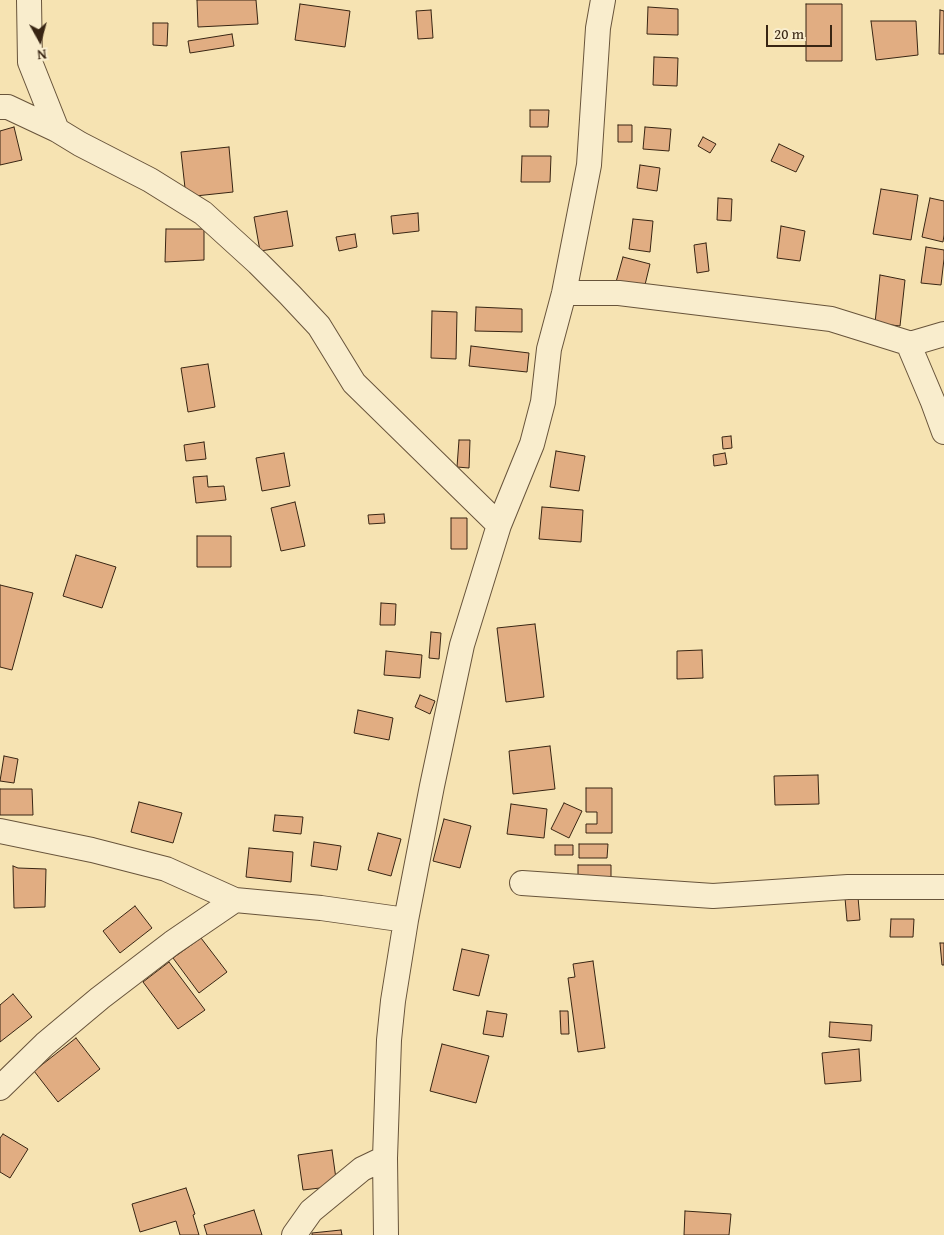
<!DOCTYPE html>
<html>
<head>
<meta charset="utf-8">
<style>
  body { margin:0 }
  #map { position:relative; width:944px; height:1235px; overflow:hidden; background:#f6e3b2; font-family:"Gentium Book Plus",serif }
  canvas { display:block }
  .north { position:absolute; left:15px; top:15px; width:50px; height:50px; -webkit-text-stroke:4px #f9edcd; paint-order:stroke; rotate:173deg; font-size:14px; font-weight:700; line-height:20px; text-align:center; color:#382513 }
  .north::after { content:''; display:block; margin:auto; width:18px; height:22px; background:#382513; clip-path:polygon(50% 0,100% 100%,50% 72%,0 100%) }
  .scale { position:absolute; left:766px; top:25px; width:66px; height:22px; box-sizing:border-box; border:2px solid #382513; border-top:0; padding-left:6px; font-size:15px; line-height:18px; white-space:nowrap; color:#382513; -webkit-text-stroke:4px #f9edcd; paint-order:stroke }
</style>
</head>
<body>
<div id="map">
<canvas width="944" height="1235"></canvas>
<div class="north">N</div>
<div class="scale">20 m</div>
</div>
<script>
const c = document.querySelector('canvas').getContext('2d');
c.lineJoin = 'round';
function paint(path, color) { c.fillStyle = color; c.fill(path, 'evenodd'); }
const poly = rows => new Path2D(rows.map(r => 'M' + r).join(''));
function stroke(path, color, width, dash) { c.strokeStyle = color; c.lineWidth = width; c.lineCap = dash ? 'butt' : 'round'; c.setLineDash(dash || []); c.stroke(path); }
const building = poly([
  [197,0,256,0,258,24,198,27,197,0],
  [300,4,350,11,345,47,295,40,300,4],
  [806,4,842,4,842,61,806,61,806,4],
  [648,7,678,9,678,35,647,34,648,7],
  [431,10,433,38,418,39,416,11,431,10],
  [940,10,944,11,944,54,939,54,940,10],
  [871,21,916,21,918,55,876,60,871,21],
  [153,23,168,23,167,46,153,45,153,23],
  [232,34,234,46,190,53,188,41,232,34],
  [654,57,678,58,677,86,653,85,654,57],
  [530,110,549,110,548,127,530,127,530,110],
  [618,125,632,125,632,142,618,142,618,125],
  [14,127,22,160,0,165,0,131,14,127],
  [645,127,671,129,669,151,643,149,645,127],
  [703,137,716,144,710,153,698,146,703,137],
  [779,144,804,156,796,172,771,161,779,144],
  [229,147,233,192,186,197,181,152,229,147],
  [522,156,551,156,550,182,521,182,522,156],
  [640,165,660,168,657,191,637,188,640,165],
  [881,189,918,195,911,240,873,234,881,189],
  [718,198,732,199,731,221,717,220,718,198],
  [930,198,944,201,944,235,943,242,922,237,930,198],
  [287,211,293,246,260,251,254,217,287,211],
  [418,213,419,231,393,234,391,216,418,213],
  [633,219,653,221,650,252,629,249,633,219],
  [781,226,805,231,800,261,777,258,781,226],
  [166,229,204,229,204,260,165,262,166,229],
  [355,234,357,247,339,251,336,237,355,234],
  [706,243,709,271,697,273,694,245,706,243],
  [926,247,944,250,944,259,941,285,921,283,926,247],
  [623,257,650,264,644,289,616,282,623,257],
  [880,275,905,280,900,326,875,323,880,275],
  [476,307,522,309,522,332,475,331,476,307],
  [432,311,457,312,456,359,431,358,432,311],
  [471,346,529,353,527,372,469,366,471,346],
  [208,364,215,407,188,412,181,368,208,364],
  [731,436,732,448,723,449,722,437,731,436],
  [459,440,470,440,469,468,457,467,459,440],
  [204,442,206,459,186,461,184,445,204,442],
  [556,451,585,456,579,491,550,487,556,451],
  [284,453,290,486,262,491,256,458,284,453],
  [725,453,727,464,714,466,713,455,725,453],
  [207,476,208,487,224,486,226,500,196,503,193,477,207,476],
  [295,502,305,546,281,551,271,508,295,502],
  [542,507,583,510,581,542,539,539,542,507],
  [384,514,385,523,369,524,368,515,384,514],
  [451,518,467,518,467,549,451,549,451,518],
  [197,536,231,536,231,567,197,567,197,536],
  [76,555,116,567,102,608,63,596,76,555],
  [0,585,33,593,12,670,0,667,0,585],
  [381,603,396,604,395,625,380,625,381,603],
  [535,624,544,697,506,702,497,628,535,624],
  [431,632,441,633,439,659,429,658,431,632],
  [702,650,703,678,677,679,677,651,702,650],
  [386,651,422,655,420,678,384,675,386,651],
  [420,695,435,701,430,714,415,707,420,695],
  [358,710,393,718,389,740,354,733,358,710],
  [550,746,555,789,513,794,509,751,550,746],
  [4,756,18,759,14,783,0,781,4,756],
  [818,775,819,804,775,805,774,776,818,775],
  [586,788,612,788,612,833,586,833,586,824,597,824,597,812,586,812,586,788],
  [0,789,32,789,33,815,0,815,0,789],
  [139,802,182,813,173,843,131,832,139,802],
  [564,803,582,811,569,838,551,829,564,803],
  [511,804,547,809,544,838,507,834,511,804],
  [275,815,303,817,301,834,273,831,275,815],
  [444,819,471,826,460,868,433,861,444,819],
  [378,833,401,839,391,876,368,870,378,833],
  [314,842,341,846,337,870,311,866,314,842],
  [579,844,608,844,607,858,579,858,579,844],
  [555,845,573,845,573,855,555,855,555,845],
  [249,848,293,852,291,882,246,877,249,848],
  [578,865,611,865,611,881,578,882,578,865],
  [13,866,18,868,46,869,45,907,14,908,13,866],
  [858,897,860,920,847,921,845,898,858,897],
  [135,906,152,928,120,953,103,931,135,906],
  [891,919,914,919,913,937,890,937,891,919],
  [201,938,227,972,199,993,173,958,201,938],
  [940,943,944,943,944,965,942,965,940,943],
  [462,949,489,955,479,996,453,990,462,949],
  [593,961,605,1048,578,1052,568,978,575,977,573,964,593,961],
  [169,962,205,1010,178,1029,143,982,169,962],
  [13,994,32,1017,0,1042,0,1005,13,994],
  [487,1011,507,1014,503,1037,483,1034,487,1011],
  [560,1011,568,1011,569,1034,561,1034,560,1011],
  [830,1022,872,1025,871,1041,829,1037,830,1022],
  [76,1038,100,1069,58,1102,34,1071,76,1038],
  [442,1044,489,1056,476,1103,430,1091,442,1044],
  [859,1049,861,1081,825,1084,822,1053,859,1049],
  [3,1134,28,1149,10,1178,0,1172,0,1138,3,1134],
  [332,1150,337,1186,303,1190,298,1155,332,1150],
  [186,1188,195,1214,193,1215,199,1235,180,1235,176,1221,140,1232,132,1204,186,1188],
  [254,1210,262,1235,207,1235,204,1225,254,1210],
  [685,1211,731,1214,729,1235,684,1235,685,1211],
  [341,1230,342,1235,312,1235,312,1233,341,1230]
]);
const street = poly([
  [29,0,30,62,57,130],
  [0,107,8,107,57,130,80,144,150,180,203,213,258,263,290,295,319,326,354,383,499,525],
  [564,293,619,293,831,319,908,343,933,402,944,432],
  [908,343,910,344,944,334],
  [0,831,92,850,166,869,235,900,321,908,406,920],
  [522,883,713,896,848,887,944,887],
  [0,1088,45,1044,100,998,172,943,235,900],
  [294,1235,311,1211,362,1169,385,1158],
  [386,1235,385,1158,389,1040,393,1001,406,920,432,786,462,645,499,525,532,444,543,402,549,349,564,293,589,165,598,28,603,0]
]);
paint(building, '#e1ad82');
stroke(building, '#382513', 1);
stroke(street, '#68543b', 26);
stroke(street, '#f9edcd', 24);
</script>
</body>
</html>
